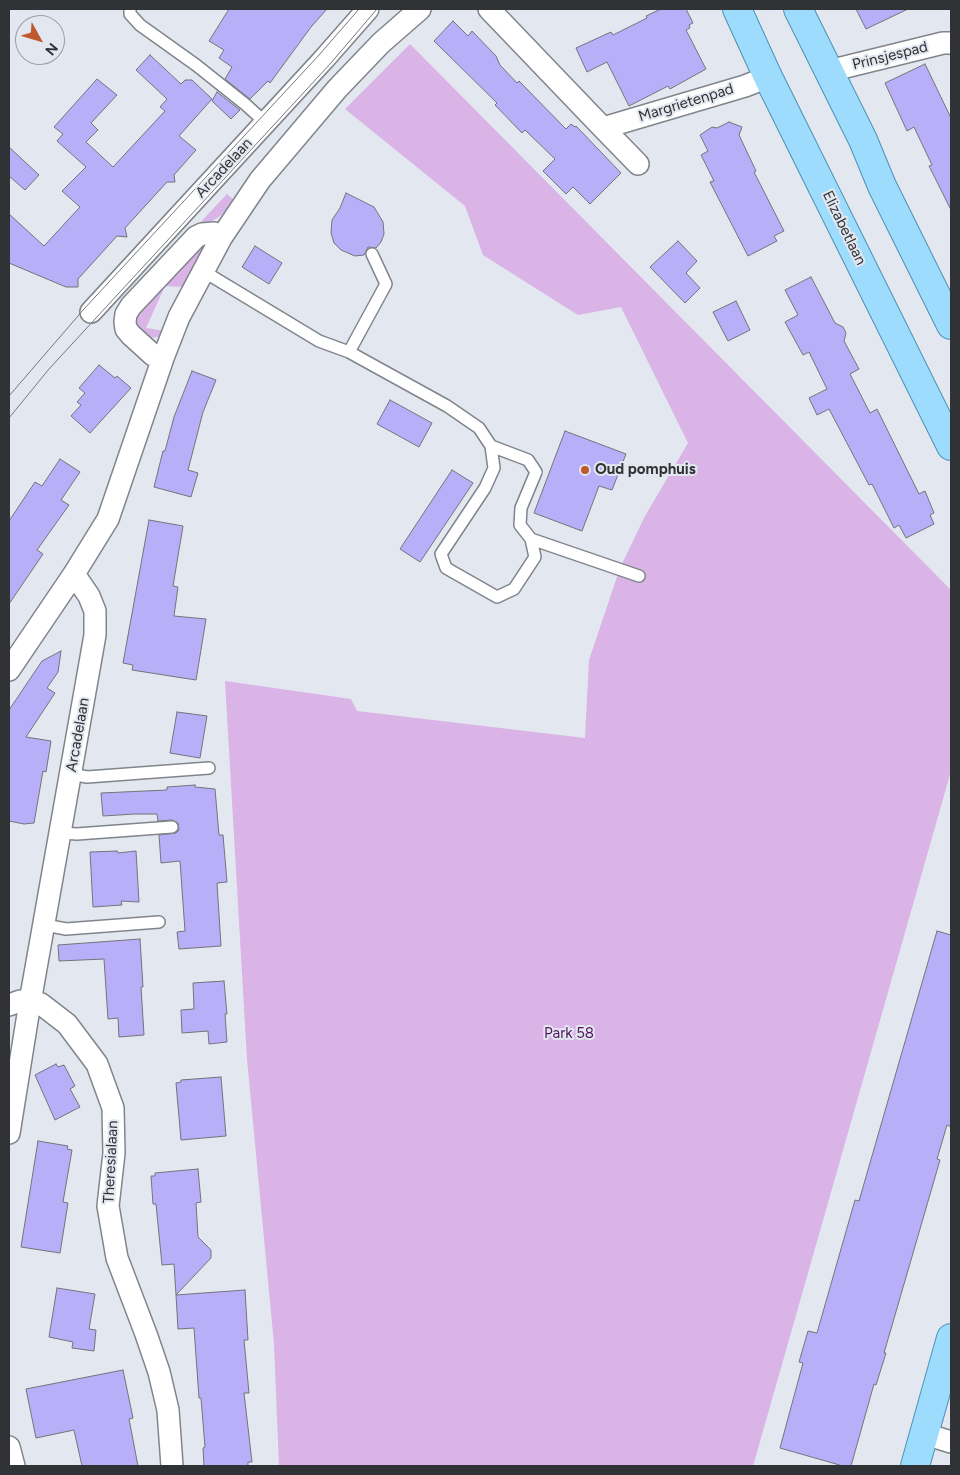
<!DOCTYPE html>
<html>
<head>
<meta charset="utf-8">
<style>
  body { margin:0 }
  #map { position:relative; width:960px; height:1475px; overflow:hidden; background:#e3e7ef; font-family:Figtree,sans-serif }
  canvas { display:block }
  .frame { position:absolute; inset:0; border:10px solid #303235; pointer-events:none }
  .north { position:absolute; left:15px; top:15px; width:50px; height:50px; box-sizing:border-box; background:#e3e7ef; border:1px solid #9b9fa5; border-radius:50%; rotate:129deg; font-size:14px; font-weight:700; line-height:20px; text-align:center; color:#303235 }
  .north::after { content:''; display:block; margin:auto; width:18px; height:22px; background:#be582d; clip-path:polygon(50% 0,100% 100%,50% 72%,0 100%) }
</style>
</head>
<body>
<div id="map">
<canvas width="960" height="1475"></canvas>
<div class="frame"></div>
<div class="north">N</div>
</div>
<script>
const c = document.querySelector('canvas').getContext('2d');
c.lineJoin = 'round';
function paint(path, color) { c.fillStyle = color; c.fill(path, 'evenodd'); }
const poly = rows => new Path2D(rows.map(r => 'M' + r).join(''));
function stroke(path, color, width, dash) { c.strokeStyle = color; c.lineWidth = width; c.lineCap = dash ? 'butt' : 'round'; c.setLineDash(dash || []); c.stroke(path); }
function write(font, color, halo, rows, align = 'center') {
  c.font = font + ' Figtree,sans-serif'; c.lineWidth = 4; c.setLineDash([]); c.textBaseline = 'middle'; c.strokeStyle = halo; c.fillStyle = color; for (const [text, x, y, turn = 0] of rows) {
    c.save(); c.translate(x, y); c.rotate((+turn || 0) * Math.PI / 180); c.textAlign = isNaN(turn) ? turn : align; if (halo) c.strokeText(text, 0, 0); c.fillText(text, 0, 0); c.restore();
  }
}
const green = poly([
  [410,44,951,590,951,771,753,1466,279,1466,274,1344,247,1059,225,681,351,699,357,711,585,738,589,660,620,568,645,516,688,443,621,307,578,315,483,255,465,206,345,109],
  [227,194,235,201,220,216,207,224,196,227],
  [202,242,207,246,185,287,165,286,146,328,166,331,158,337,149,338,134,326,134,315]
]);
const building = poly([
  [229,9,327,9,311,27,270,83,268,81,250,99,225,79,232,67,219,58,224,50,209,41,229,9],
  [661,9,686,9,693,23,689,25,690,28,686,30,706,69,670,89,668,86,629,106,607,62,587,72,576,48,611,32,613,35,647,18,646,16,661,9],
  [856,9,908,9,866,29,856,9],
  [453,21,468,36,472,31,496,56,500,65,517,83,519,81,566,129,571,124,575,127,576,126,621,173,590,204,573,187,566,194,543,171,555,159,525,130,522,133,495,105,497,103,434,41,453,21],
  [150,55,181,84,185,80,192,80,212,99,179,136,196,150,174,175,175,182,167,182,125,228,127,237,117,236,78,279,78,287,66,287,9,263,9,214,44,246,80,207,62,191,86,167,57,141,63,134,54,127,97,79,117,95,91,123,98,130,86,142,113,167,165,111,160,107,167,99,136,70,150,55],
  [925,64,951,118,951,210,929,166,932,165,914,127,907,131,885,83,925,64],
  [217,92,240,110,231,119,212,101,217,92],
  [729,122,742,127,739,135,756,171,754,172,784,231,774,236,777,241,748,256,710,182,714,181,701,155,708,151,700,135,712,127,717,128,729,122],
  [9,147,39,175,25,190,9,176,9,147],
  [346,193,374,207,383,222,384,234,381,242,376,248,368,247,364,255,355,256,341,250,334,243,331,233,332,220,340,208,346,193],
  [678,241,697,261,686,273,700,288,685,303,650,267,678,241],
  [255,246,282,263,269,284,242,267,255,246],
  [811,277,835,323,843,327,846,333,844,341,859,369,850,374,870,413,877,409,919,494,925,491,934,513,930,515,934,524,906,538,899,525,894,528,872,484,869,485,829,409,817,415,809,398,827,389,809,352,803,355,785,322,798,315,785,290,811,277],
  [736,301,750,330,728,341,713,312,736,301],
  [99,365,115,378,117,376,131,388,90,433,71,416,81,405,77,402,85,393,79,388,99,365],
  [192,371,216,380,203,412,188,470,198,473,191,497,154,487,163,451,165,451,174,417,192,371],
  [390,400,432,423,419,447,377,424,390,400],
  [565,431,626,454,612,490,599,486,582,531,534,513,565,431],
  [60,459,80,472,61,500,69,505,37,550,43,554,9,604,9,521,35,482,42,486,60,459],
  [452,470,473,483,420,562,400,549,452,470],
  [149,520,183,526,173,586,178,587,174,616,206,619,196,680,132,670,133,665,123,663,149,520],
  [61,651,58,672,47,688,55,693,26,737,51,741,46,772,43,771,34,823,24,824,9,821,9,710,42,661,61,651],
  [177,712,207,716,200,758,170,753,177,712],
  [195,785,195,787,215,789,219,835,223,835,227,882,217,883,221,946,179,949,177,932,185,931,180,861,161,863,159,835,176,833,179,830,178,823,172,820,158,821,157,814,135,814,103,816,101,793,167,790,167,787,195,785],
  [117,851,118,853,136,851,139,902,121,901,122,905,93,907,90,852,117,851],
  [937,931,951,935,951,1127,947,1125,937,1159,940,1160,884,1353,886,1353,876,1385,874,1384,851,1466,843,1466,780,1448,803,1363,799,1362,808,1331,817,1333,855,1200,859,1201,937,931],
  [140,939,143,987,141,987,144,1035,119,1037,118,1018,108,1019,104,959,59,961,58,945,140,939],
  [224,981,227,1014,225,1014,227,1042,209,1044,208,1031,182,1033,181,1010,194,1009,193,983,224,981],
  [56,1064,58,1067,64,1065,75,1086,70,1089,80,1107,55,1120,35,1075,56,1064],
  [221,1077,226,1136,181,1140,176,1083,181,1082,181,1080,221,1077],
  [38,1141,68,1146,67,1149,72,1150,63,1202,68,1203,60,1253,21,1247,38,1141],
  [198,1169,201,1202,196,1203,198,1237,211,1250,211,1258,176,1295,174,1264,162,1265,156,1204,153,1204,151,1176,155,1176,155,1173,198,1169],
  [57,1288,95,1294,89,1329,96,1330,94,1351,72,1348,73,1342,49,1337,57,1288],
  [245,1290,248,1340,244,1340,249,1393,244,1393,252,1462,248,1462,248,1466,204,1466,203,1448,205,1447,201,1398,199,1398,194,1328,178,1329,176,1295,245,1290],
  [123,1370,133,1418,129,1419,138,1466,82,1466,74,1430,36,1438,26,1389,123,1370]
]);
const lane = poly([
  [130,9,130,14,140,25,196,65,245,104,266,123],
  [203,271,319,341,349,352,447,406,479,428,491,446,494,468,485,488,441,554,446,568,497,597,514,589,535,557,531,539,520,525,521,508,536,472,528,460,491,446],
  [349,352,386,284,372,254],
  [531,539,639,576],
  [71,774,87,777,209,768],
  [61,833,77,834,172,827],
  [45,925,66,929,159,922]
]);
const street = poly([
  [489,9,603,128,745,86,768,77],
  [829,71,943,43,951,43],
  [603,128,638,164],
  [91,312,324,59,368,9],
  [163,358,153,355,131,335,126,329,125,322,126,314,131,306,196,237,202,234,214,233,221,238],
  [9,670,74,574,108,519,163,358,179,317,221,238,260,180,337,89,381,43,420,9],
  [9,1005,20,1001,41,1004,67,1024,97,1064,113,1108,114,1153,108,1206,117,1258,146,1334,159,1372,168,1410,172,1466],
  [9,1133,30,1002,95,635,95,611,89,596,74,574],
  [925,1434,951,1442],
  [9,1447,14,1466]
]);
const primary = poly([
  [737,9,768,77,951,446],
  [798,9,863,140,882,186,951,325],
  [915,1466,951,1338]
]);
const tram = poly([
  [9,396,84,309,319,55,359,9],
  [9,418,49,369,330,64,377,9]
]);
const markers = [
  [585,470,5,"#be582d"]
];
const streetNames = [
  ["Prinsjespad",890,56,-14],
  ["Margrietenpad",686,103,-17],
  ["Arcadelaan",224,168,-47],
  ["Elizabetlaan",844,228,64],
  ["Arcadelaan",78,735,-80],
  ["Theresialaan",111,1162,-87]
];
const poiNames = [
  ["Oud pomphuis",595,470]
];
const parkNames = [
  ["Park 58",569,1034]
];
paint(green, '#dab3e7');
paint(building, '#b8aff8');
stroke(building, '#73737b', 1);
stroke(lane, '#80858c', 14);
stroke(street, '#80858c', 24);
stroke(primary, '#4d91b5', 30);
stroke(lane, '#fff', 11);
stroke(street, '#fff', 21);
stroke(primary, '#9ddcfc', 28);
stroke(tram, '#75787d', 1);
for (const [x, y, r, color] of markers) { const dot = new Path2D(); dot.arc(x, y, r, 0, 2 * Math.PI); c.fillStyle = color; c.fill(dot); stroke(dot, '#e3e7ef', 2); }
write('15px', '#303235', '#e3e7ef', streetNames);
write('bold 15px', '#303235', '#e3e7ef', poiNames, 'left');
write('15px', '#521662', '#e3e7ef', parkNames);
</script>
</body>
</html>
